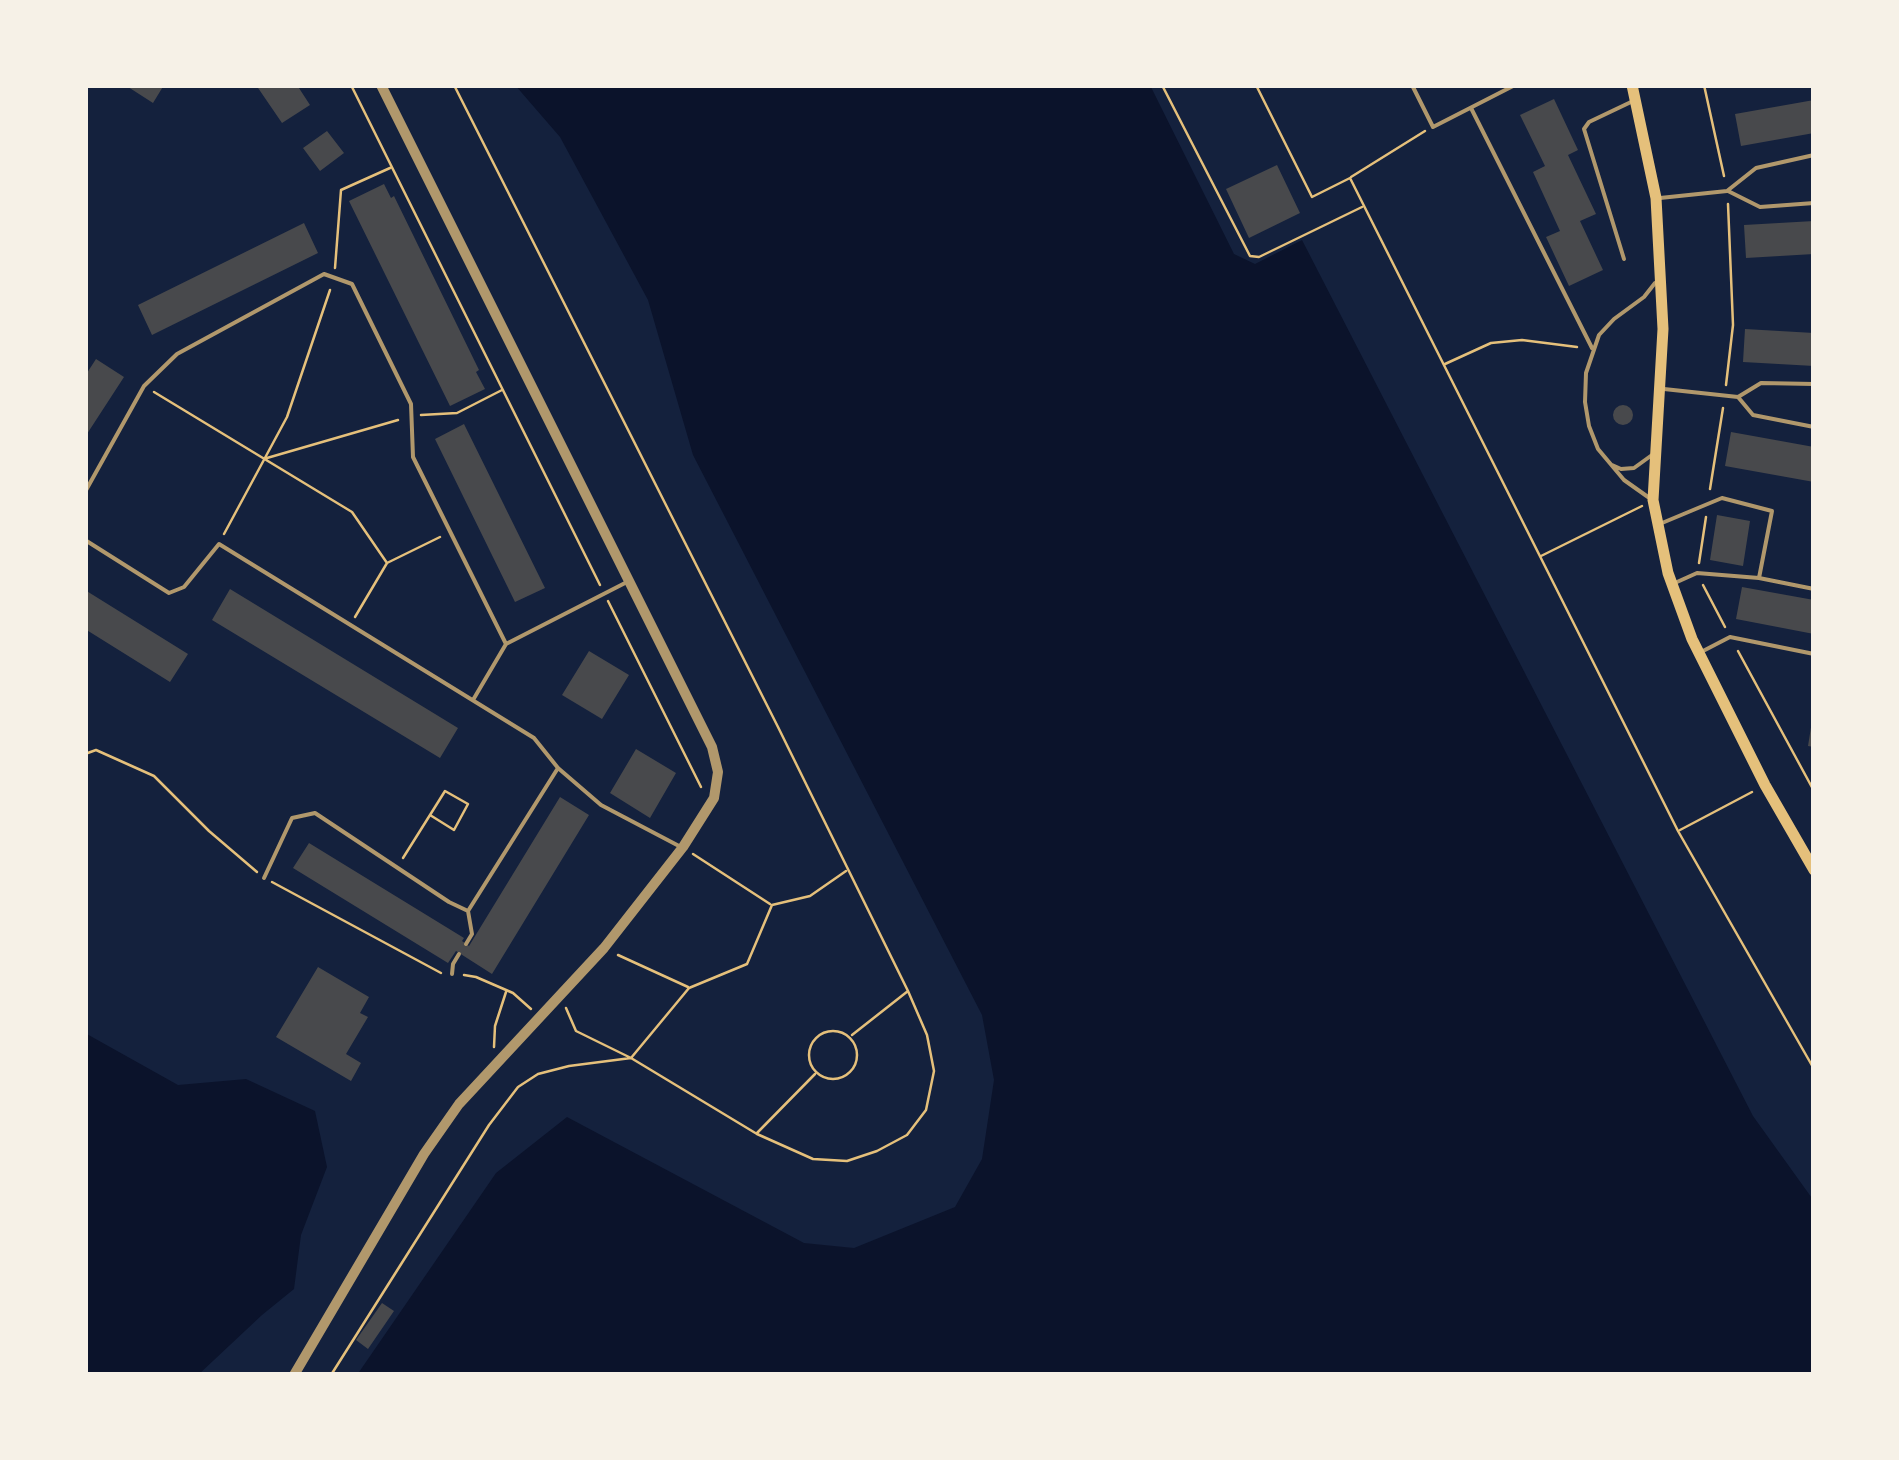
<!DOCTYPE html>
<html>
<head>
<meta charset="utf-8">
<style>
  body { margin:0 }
  #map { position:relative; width:1899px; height:1460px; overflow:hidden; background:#14213d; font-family:Ubuntu,sans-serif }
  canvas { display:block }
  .frame { position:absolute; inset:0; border:88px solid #f6f1e7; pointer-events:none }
</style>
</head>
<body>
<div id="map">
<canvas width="1899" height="1460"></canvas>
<div class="frame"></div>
</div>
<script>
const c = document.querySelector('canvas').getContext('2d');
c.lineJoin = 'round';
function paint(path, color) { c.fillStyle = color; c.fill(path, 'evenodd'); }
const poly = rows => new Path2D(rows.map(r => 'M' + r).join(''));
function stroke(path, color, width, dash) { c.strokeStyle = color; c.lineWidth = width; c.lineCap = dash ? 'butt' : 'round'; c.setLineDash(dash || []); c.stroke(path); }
const water = poly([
  [515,85,1150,85,1234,254,1255,264,1302,240,1753,1116,1814,1201,1814,1375,357,1375,496,1173,567,1117,804,1243,854,1248,955,1207,982,1159,994,1080,982,1015,693,455,648,300,560,137],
  [85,1033,178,1085,246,1079,315,1111,327,1167,301,1235,294,1289,262,1315,198,1375,85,1375]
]);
const building = poly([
  [125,85,164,85,153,103],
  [256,85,297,85,310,105,282,123],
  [1554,99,1578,150,1568,155,1596,214,1580,221,1603,270,1569,286,1546,237,1560,231,1533,172,1545,166,1520,115],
  [1814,100,1814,133,1741,146,1735,114],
  [327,131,344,153,320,171,303,148],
  [1277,165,1300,213,1249,238,1226,189],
  [384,184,391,198,394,196,479,370,476,372,485,389,450,406,349,201],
  [1814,221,1814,254,1746,258,1744,225],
  [304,223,318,253,152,335,138,305],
  [1745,329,1814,333,1814,366,1743,362],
  [96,359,124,377,85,437,85,376],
  '1613 415a10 10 0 1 1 20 0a10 10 0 1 1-20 0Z',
  [464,424,545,588,515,602,435,439],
  [1731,432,1814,447,1814,482,1725,466],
  [1717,515,1750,521,1743,566,1710,560],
  [1742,587,1814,600,1814,634,1736,619],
  [230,589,458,728,440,758,212,620],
  [85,590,188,654,170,682,85,629],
  [589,651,629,675,602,719,562,695],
  [1812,721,1814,722,1814,747,1808,746],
  [636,749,676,773,650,818,610,793],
  [560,797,589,815,492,974,456,951,448,963,293,868,309,843,464,938,462,941,469,946],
  [318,967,369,997,360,1013,368,1017,346,1054,361,1063,351,1081,276,1037],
  [382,1303,394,1311,368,1349,356,1340]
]);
const path = poly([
  [351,85,600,585],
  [454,85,778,727,908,991,927,1035,934,1071,926,1110,907,1135,877,1151,847,1161,813,1159,757,1134,631,1058,576,1031,566,1008],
  [1162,85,1250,256,1259,257,1362,207],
  [1256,85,1312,197,1350,178,1678,831,1814,1069],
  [1704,85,1724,176],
  [1351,177,1425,131],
  [335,268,341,190,390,168],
  [1445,364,1491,343,1522,340,1577,347],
  [1726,385,1733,325,1728,204],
  [154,392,352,512,387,563],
  [421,415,457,413,502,390],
  [267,458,398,420],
  [1710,489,1723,408],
  [224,534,287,417,330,290],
  [1541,556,1642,506],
  [1699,563,1706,517],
  [1703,585,1725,627],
  [608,601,701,787],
  [355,617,387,563,440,537],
  [1738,651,1814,791],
  [85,754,96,750,154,776,209,831,257,872],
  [1680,830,1752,792],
  [693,854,770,904],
  [403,858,430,815,445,791,468,804,454,830,430,815],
  [272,882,441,973],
  [618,955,688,987],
  [464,975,476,977,513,993,531,1009],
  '809 1055a24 24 0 1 1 48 0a24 24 0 1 1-48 0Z',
  [852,1035,908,991],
  [494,1047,495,1026,506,992],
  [757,1133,815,1074],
  [331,1375,489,1125,518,1087,538,1074,569,1066,631,1058,689,988,747,964,772,905,810,896,846,871]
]);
const service = poly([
  [1412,85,1433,127,1515,85],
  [1471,108,1592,348],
  [1728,191,1760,207,1814,203],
  [1660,198,1727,191,1756,168,1814,155],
  [1624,259,1584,129,1589,122,1631,102],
  [1664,389,1738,397,1761,383,1814,384],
  [1738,397,1753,415,1814,427],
  [1612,465,1621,469,1634,468,1652,455],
  [85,492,144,386,177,354,324,274,352,284,411,404,413,457,506,644,627,582],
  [1648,497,1624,480,1598,449,1589,426,1585,402,1586,373,1599,335,1614,319,1644,297,1655,283],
  [1662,523,1722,498,1772,511,1759,578,1814,589],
  [85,540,169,593,184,587,219,544,534,738,558,768],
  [1677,582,1697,573,1759,578],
  [1703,651,1730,637,1814,654],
  [473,700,506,644],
  [264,878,292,818,315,813,449,902,468,911,558,768,601,805,679,846],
  [466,944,472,934,468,911],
  [452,974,453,964,459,954]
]);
const tertiary = poly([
  [294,1375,424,1154,459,1104,604,948,683,847,714,798,718,772,712,747,381,85]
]);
const secondary = poly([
  [1632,85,1656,198,1663,329,1653,500,1668,573,1692,639,1765,785,1814,870]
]);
paint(water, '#0b132b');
paint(building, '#48494c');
stroke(path, '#e5c07b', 2.5);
stroke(service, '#b1986c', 4);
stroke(tertiary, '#b1986c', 10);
stroke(secondary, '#e5c07b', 11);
</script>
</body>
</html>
